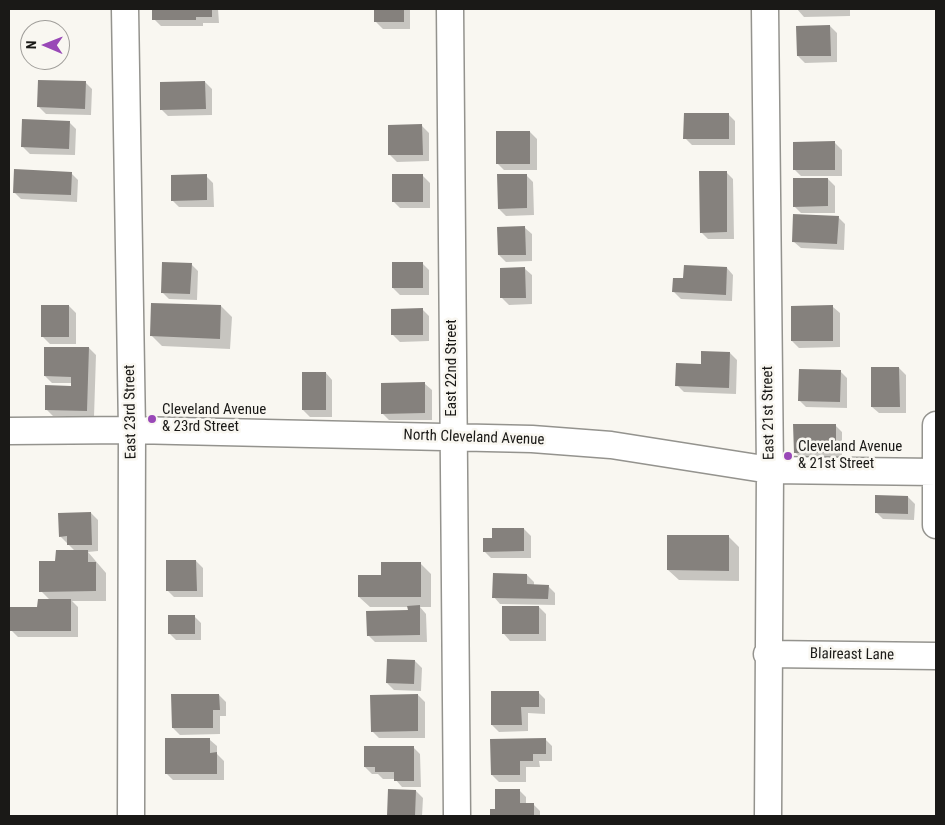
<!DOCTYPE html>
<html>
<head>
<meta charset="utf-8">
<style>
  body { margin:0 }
  #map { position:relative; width:945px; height:825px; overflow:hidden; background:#f9f7f1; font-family:"Roboto Condensed",sans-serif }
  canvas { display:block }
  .frame { position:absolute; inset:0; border:10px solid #1a1917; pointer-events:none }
  .north { position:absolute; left:20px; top:20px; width:50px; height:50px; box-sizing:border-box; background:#f9f7f1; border:1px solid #a09e9a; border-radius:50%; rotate:271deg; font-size:14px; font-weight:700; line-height:20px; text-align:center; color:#1a1917 }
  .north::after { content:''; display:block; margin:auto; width:18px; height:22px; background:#9948b7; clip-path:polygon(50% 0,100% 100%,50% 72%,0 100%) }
</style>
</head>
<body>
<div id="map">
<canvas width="945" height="825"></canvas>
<div class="frame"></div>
<div class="north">N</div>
</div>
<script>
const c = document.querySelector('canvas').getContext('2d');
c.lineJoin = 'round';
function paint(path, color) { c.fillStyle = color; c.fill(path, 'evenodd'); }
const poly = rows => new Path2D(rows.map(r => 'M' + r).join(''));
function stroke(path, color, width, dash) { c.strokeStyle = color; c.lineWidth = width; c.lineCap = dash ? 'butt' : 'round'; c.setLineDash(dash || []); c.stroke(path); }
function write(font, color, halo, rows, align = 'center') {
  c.font = font + ' "Roboto Condensed",sans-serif'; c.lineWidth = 5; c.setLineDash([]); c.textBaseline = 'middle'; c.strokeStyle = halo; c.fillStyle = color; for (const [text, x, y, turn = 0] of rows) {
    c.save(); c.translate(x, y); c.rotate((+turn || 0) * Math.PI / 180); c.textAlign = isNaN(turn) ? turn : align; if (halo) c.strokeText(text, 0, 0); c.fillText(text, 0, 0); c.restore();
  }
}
const shadow = poly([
  [154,9,218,9,219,23,203,23,203,26,161,26,154,19],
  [376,9,410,9,410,29,383,29,376,22],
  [797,9,850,9,850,16,804,17],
  [830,26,837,33,837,62,805,63,798,56],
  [85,82,92,89,91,115,46,114,39,107],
  [205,82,212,89,212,115,168,116,161,109],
  [728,114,735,121,735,145,692,145,685,138],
  [69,122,76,129,75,155,30,154,23,147],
  [422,126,429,133,429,161,397,162,390,155],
  [530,132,537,139,537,170,504,170,497,163],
  [835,143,842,150,842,176,801,176,794,169],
  [726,172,733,179,734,239,708,239,701,232],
  [71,173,78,180,77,202,21,199,14,192],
  [526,175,533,182,534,215,506,216,499,209],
  [206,176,213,183,214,207,179,207,172,200],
  [423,176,430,183,430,208,400,208,393,201],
  [828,179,835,186,835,213,801,213,794,206],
  [838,217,845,224,844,250,801,248,794,242],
  [525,228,532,234,532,261,506,262,499,255],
  [422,263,429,270,429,295,400,295,393,288],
  [191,264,198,271,197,300,169,299,162,292],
  [727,268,733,275,732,301,681,299,674,292,685,280],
  [525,269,532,275,532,304,509,305,502,298],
  [153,304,221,306,232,317,230,349,162,346,151,335],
  [69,306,76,313,76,344,50,344,43,337],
  [833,307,840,313,840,347,799,348,792,341],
  [422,309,429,316,429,341,400,342,393,335],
  [89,348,96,355,94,417,53,416,46,409,72,387,72,383,52,383,45,376,45,349],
  [730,353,737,360,736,394,684,392,677,385],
  [899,368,906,375,906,413,879,413,872,407],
  [840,371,847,378,847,408,806,407,799,400],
  [326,373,332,380,332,417,310,417,303,410],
  [425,384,432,390,432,420,389,420,382,413],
  [835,425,842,432,842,459,802,459,795,452],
  [908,497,915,504,914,520,883,519,876,512],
  [91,513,98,520,98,551,88,552,106,573,106,601,72,601,78,607,78,637,18,637,11,630,50,600,41,591,57,562,75,551,60,536],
  [524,529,531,536,531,558,491,558,484,551,493,539],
  [728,536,739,547,739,581,679,580,668,570],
  [196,561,203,568,203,597,174,597,167,590],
  [420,563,431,574,431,607,420,607,426,614,427,642,375,642,368,635,409,612,409,607,370,607,359,597,382,576],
  [527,575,534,582,534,586,548,586,555,593,555,605,500,604,494,597],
  [539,607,546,614,546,641,510,641,504,634],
  [194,616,201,623,201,640,176,640,169,633],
  [415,661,422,668,421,691,394,690,387,683],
  [538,692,545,699,545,714,528,713,528,731,499,732,492,725],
  [219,695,226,702,226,716,220,716,220,734,180,735,173,728],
  [418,695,425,702,425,738,379,738,372,731],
  [545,739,552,746,552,761,539,761,540,767,526,767,526,782,499,782,492,775],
  [210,740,217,746,217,754,224,761,224,780,173,780,166,773],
  [413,747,420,754,421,787,402,787,395,779,383,779,378,774,372,774,365,767],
  [389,790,416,791,423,798,422,816,388,816],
  [519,790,526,797,526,804,533,804,540,811,540,816,491,816,491,811,496,811]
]);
const building = poly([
  [152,9,212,9,212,17,196,17,196,20,152,20],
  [374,9,404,9,404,22,374,22],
  [830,25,831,56,797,56,796,26],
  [38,80,86,81,85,109,37,107],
  [205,81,206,109,160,110,160,82],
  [684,113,729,113,729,139,683,139],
  [22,119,70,121,69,149,21,147],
  [422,124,423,155,388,155,388,125],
  [496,131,530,131,530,164,496,164],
  [835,141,835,170,793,170,793,142],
  [14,169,72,172,71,195,13,193],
  [699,171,727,171,727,232,700,233],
  [207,174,207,200,171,201,171,175],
  [392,174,423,174,423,202,392,202],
  [497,174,527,174,527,208,498,209],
  [793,178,828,178,828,206,793,207],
  [793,214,839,216,837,244,792,242],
  [525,226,526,255,498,255,497,227],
  [162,262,192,263,190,294,161,293],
  [392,262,423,262,423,288,392,288],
  [684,265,727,267,726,295,672,292,673,278,683,278],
  [525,267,526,298,500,298,500,268],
  [151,303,221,305,220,339,150,336],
  [41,305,69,305,69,337,41,337],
  [833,305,833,341,791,341,791,306],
  [423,308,423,335,391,335,391,309],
  [44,347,89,347,87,411,45,410,45,385,71,386,71,377,44,376],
  [701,351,730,352,729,388,675,386,676,363,701,364],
  [871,367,899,367,900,407,871,407],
  [799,369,841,370,840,402,798,401],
  [302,372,326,372,326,410,302,410],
  [425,382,425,413,381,414,381,383],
  [793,424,836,424,836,453,794,453],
  [875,495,908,496,908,514,875,513],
  [91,512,92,545,67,545,67,536,59,537,58,513],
  [492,528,524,528,524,551,483,552,483,538,492,538],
  [667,535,729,535,729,571,667,570],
  [56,550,88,550,88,562,96,562,96,591,39,592,39,561,55,561],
  [166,560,196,560,197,591,166,591],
  [381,562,421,562,421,597,358,597,358,575,381,575],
  [493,573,527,574,527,584,549,585,548,599,492,598],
  [38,599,71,599,71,631,10,631,10,607,37,607],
  [420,605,420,635,367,636,366,611,408,610,407,606],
  [502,606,539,606,539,634,502,634],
  [168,615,195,615,195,634,168,634],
  [387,659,415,660,414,684,386,683],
  [491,691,539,691,539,707,521,707,522,725,491,725],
  [171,694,219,694,220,710,213,710,213,728,172,728],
  [418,694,418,731,371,732,370,695],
  [165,738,210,738,210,753,217,752,217,774,165,774],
  [546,738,546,754,533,754,533,761,520,761,520,775,491,775,490,739],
  [364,746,414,746,414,781,394,781,394,772,375,772,375,767,364,767],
  [388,789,416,790,415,816,387,816],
  [495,789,520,789,520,803,534,803,534,816,490,816,490,809,495,809]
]);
const minor = poly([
  [125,9,132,430,131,816],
  [450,9,457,816],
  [765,9,770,470,768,816],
  [936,425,936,525],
  [9,431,132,430,532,439,611,445,770,470,936,472],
  [767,654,936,656]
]);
const markers = [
  [152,419,5,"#9948b7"],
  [788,456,5,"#9948b7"]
];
const streetNames = [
  ["East 22nd Street",452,368,-90],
  ["East 23rd Street",131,412,-91],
  ["East 21st Street",769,413,-91],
  ["North Cleveland Avenue",474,438,2],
  ["Blaireast Lane",852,655,1]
];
const poiNames = [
  ["Cleveland Avenue",162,410],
  ["& 23rd Street",162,427],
  ["Cleveland Avenue",798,447],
  ["& 21st Street",798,464]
];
paint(shadow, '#0003');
paint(building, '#85817d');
stroke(minor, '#94938e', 29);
stroke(minor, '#fff', 26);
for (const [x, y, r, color] of markers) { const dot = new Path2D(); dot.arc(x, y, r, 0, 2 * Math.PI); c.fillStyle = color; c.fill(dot); stroke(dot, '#f9f7f1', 2); }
write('15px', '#1a1917', '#f9f7f1', streetNames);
write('15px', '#1a1917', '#f9f7f1', poiNames, 'left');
</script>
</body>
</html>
